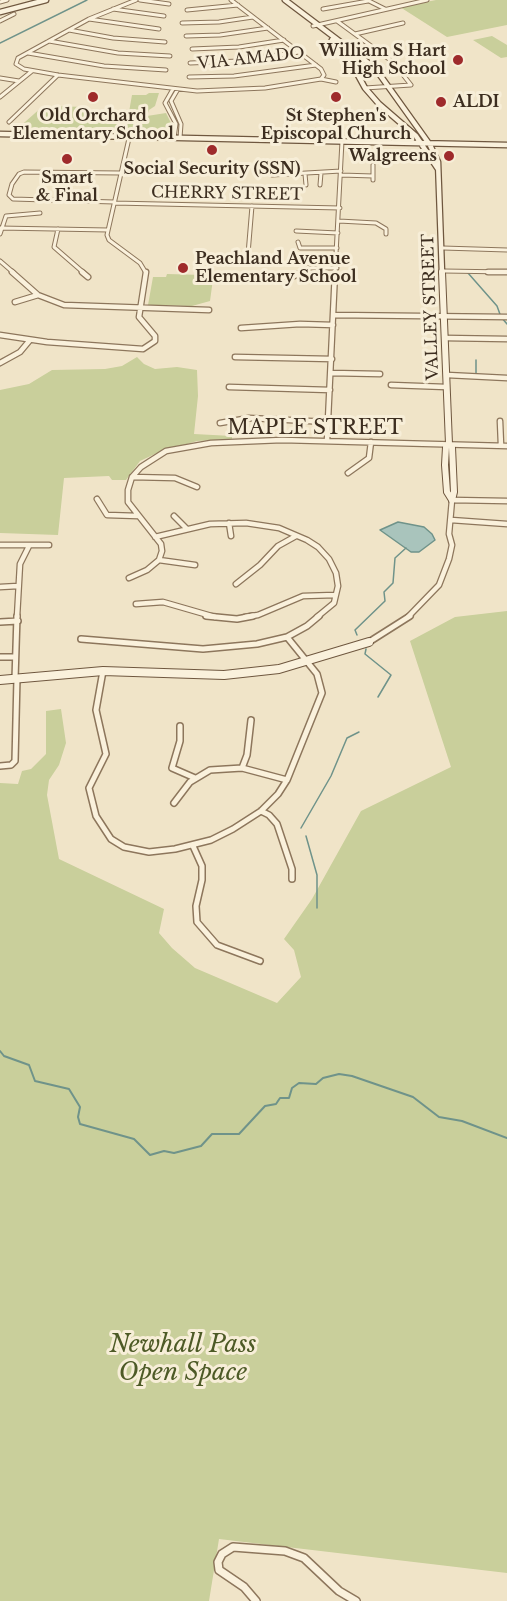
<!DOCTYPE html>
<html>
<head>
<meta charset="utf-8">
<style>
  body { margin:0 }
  canvas { display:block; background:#f0e4c8 }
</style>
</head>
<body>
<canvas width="507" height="1601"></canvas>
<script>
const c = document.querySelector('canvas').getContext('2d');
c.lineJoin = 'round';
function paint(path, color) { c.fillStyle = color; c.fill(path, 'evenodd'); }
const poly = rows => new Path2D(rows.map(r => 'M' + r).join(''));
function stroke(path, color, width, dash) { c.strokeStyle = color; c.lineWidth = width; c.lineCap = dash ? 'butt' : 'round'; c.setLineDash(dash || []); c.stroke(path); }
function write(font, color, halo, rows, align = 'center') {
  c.font = font + ' "Libre Baskerville",serif'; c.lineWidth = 6; c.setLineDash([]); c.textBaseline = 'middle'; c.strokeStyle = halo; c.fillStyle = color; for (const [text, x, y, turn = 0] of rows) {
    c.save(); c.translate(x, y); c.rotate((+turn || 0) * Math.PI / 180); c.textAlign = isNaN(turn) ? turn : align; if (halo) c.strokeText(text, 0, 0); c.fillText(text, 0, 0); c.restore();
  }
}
const green = poly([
  [436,0,507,0,507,25,447,37,400,7],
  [492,36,507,45,507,57,501,58,473,40],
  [149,93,159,93,155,106,149,110,147,116,166,113,172,125,172,132,16,130,43,106,89,107,89,112,129,112,132,95,146,95],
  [167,274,203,275,202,279,213,279,210,301,192,306,148,305,153,277,166,277],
  [137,357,144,364,155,369,177,367,197,370,198,396,194,434,232,436,232,439,197,441,157,453,140,461,126,480,112,480,109,476,64,478,58,535,0,533,0,390,29,384,52,370,105,369,122,366],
  [507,611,507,1573,219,1539,209,1601,0,1601,0,783,18,784,22,771,31,769,46,754,46,711,61,709,66,743,59,765,49,780,47,795,59,859,164,909,159,933,172,948,195,968,277,1003,301,977,294,950,284,939,312,899,361,811,451,767,410,641,455,617]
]);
const water = poly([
  [398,522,424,527,432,534,435,540,419,552,411,552,380,530,398,522]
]);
const streamFar1 = poly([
  [0,43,87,0],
  [468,273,497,306,501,317,507,324],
  [476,360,476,373],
  [357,635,355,630,385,601,384,592,393,583,395,558,406,548],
  [366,649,365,654,391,675,378,697],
  [301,828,331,776,347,738,359,732],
  [306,836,317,875,317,908]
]);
const stream = poly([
  [0,1051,4,1056,29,1065,35,1081,69,1089,80,1107,78,1117,80,1124,134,1139,150,1155,164,1151,174,1153,201,1146,212,1134,239,1134,265,1106,276,1104,280,1098,289,1098,292,1088,299,1083,316,1084,323,1078,339,1074,352,1076,413,1097,439,1117,462,1121,507,1138]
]);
const streetFar3 = poly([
  [136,0,89,19,18,58,16,64,24,69,58,75,197,91,265,88,321,79],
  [140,0,169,4],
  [231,0,321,69,324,75,321,79],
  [367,0,385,9],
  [0,2,7,0],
  [113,9,164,16],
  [323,9,368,1],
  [187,10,238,5],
  [89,19,159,29],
  [0,21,14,14],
  [337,21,393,62,411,85,365,88],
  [182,23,219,22,253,17],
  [313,26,427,0],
  [69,30,113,38,165,42],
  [355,34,403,23],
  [186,36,220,35,268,28],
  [49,41,118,53,170,56],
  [192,49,239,47,284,40],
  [28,53,104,66,166,70],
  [190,63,239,61,299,52],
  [189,77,234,76,316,65],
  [0,78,19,81],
  [321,79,336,82],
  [173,89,165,103,176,124,174,138],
  [178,89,171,101,181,124,180,138],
  [0,97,32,71],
  [9,122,58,75],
  [130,134,107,235,109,240,140,263,146,273],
  [373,165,373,180],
  [305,174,306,185],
  [272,175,341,171],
  [341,175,373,176],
  [320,185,321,173],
  [114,202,13,199,9,195,12,184,19,174,24,172,121,173],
  [114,203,340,208],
  [339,221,376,223,386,229,386,234],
  [0,228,108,230],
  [58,229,54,247,84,273],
  [296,231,338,233],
  [0,234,6,216,40,213],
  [298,242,300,248,337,248],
  [443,248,507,250],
  [248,254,252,206],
  [0,261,14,273],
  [444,271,507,272],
  [299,273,308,268,337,268],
  [335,273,342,141]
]);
const streetFar2 = poly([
  [12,272,38,295,64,305,209,310],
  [82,272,88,277],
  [488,272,507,272],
  [280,277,294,276,302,272],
  [15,302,38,295],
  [334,315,507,317],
  [241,328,300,324,333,325],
  [0,335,47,342,143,349,155,341,155,336,139,317,146,272],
  [445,338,507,339],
  [235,357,332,359],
  [0,363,20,352,30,340],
  [331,373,380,374],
  [447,375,507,378],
  [391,385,446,387],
  [229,387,330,390],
  [500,421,501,445],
  [220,423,249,418,328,422],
  [327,441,335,272],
  [348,473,369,458,371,442],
  [132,477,175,478,197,487],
  [97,499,107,515,138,516],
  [174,516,187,529],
  [451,520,507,524],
  [229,523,231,536],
  [155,537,210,524,246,523,279,528,307,540,318,547,329,559,336,573,338,586,334,603,317,617],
  [0,545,49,545],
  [159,560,195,565],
  [129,578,147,570,159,560,162,551,161,544,128,502,128,490,132,477,141,467,166,451,211,443,282,440,507,446],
  [236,584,260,565,278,546,296,536],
  [0,587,18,586],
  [136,604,163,602,215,617],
  [17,617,20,564,29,546],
  [245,617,258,615,303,596,335,595],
  [408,617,439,585,449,559,452,545,449,534,452,500,507,501]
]);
const streetFar1 = poly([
  [206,616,237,619,253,616],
  [0,622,18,621],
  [81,639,203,649,257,644,287,637,307,626,319,616],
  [369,642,410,616],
  [0,657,15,657],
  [103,671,96,710,106,754,89,788,96,816,111,839,124,847,149,852,175,849,211,840,233,829,261,811,278,794,287,780,322,693,317,674,287,637],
  [15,679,17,616],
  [180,726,180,741,172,768,195,778],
  [0,766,11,765,15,761,17,678],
  [242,768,247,755,251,720],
  [174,803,190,782,210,770,242,768,287,780],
  [261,811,269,815,277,824,292,869,292,879],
  [193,846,202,866,202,880,196,906,197,922,217,945,260,961]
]);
const street = poly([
  [256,1601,244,1587,219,1570,218,1562,222,1554,233,1547,285,1551,304,1558,339,1591,356,1601]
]);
const secondaryFar2 = poly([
  [285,0,375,68,430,145,438,162,442,273],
  [0,12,46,0],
  [332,40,348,57,365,88,379,104,416,136,438,169],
  [0,134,507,145]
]);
const secondaryFar1 = poly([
  [442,272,449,444,452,447,454,492,452,500],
  [449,444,446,447,445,465,447,492,452,500]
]);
const secondary = poly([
  [0,680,103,671,224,675,279,669,369,642]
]);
const markers = [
  [458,60,6,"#9e2a2b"],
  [93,97,6,"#9e2a2b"],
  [336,97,6,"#9e2a2b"],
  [441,102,6,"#9e2a2b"],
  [212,150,6,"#9e2a2b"],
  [449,156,6,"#9e2a2b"],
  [67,159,6,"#9e2a2b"],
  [183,268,6,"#9e2a2b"]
];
const farPoinames = [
  ["William S Hart",446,51,"right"],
  ["High School",446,69,"right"],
  ["ALDI",453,102,"left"],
  ["Old Orchard",93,116],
  ["Elementary School",93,134],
  ["St Stephen's",336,116],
  ["Episcopal Church",336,134],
  ["Walgreens",437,156,"right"],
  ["Social Security (SSN)",212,169],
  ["Smart",67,178],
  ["& Final",67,196],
  ["Peachland Avenue",195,259,"left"],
  ["Elementary School",195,277,"left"]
];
const farStreetnames = [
  ["VIA AMADO",251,59,-6],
  ["CHERRY STREET",227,194,1],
  ["VALLEY STREET",431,307,-92]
];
const streetNames = [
  ["MAPLE STREET",315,428]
];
const nearParknames = [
  ["Newhall Pass",183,1345],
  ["Open Space",183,1373]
];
paint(green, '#c9cf9b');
paint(water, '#a9c4bc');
stroke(water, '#6f938a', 1.5);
stroke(streamFar1, '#6f938a', 1.5);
stroke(stream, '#6f938a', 2);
stroke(streetFar3, '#8d765c', 5);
stroke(streetFar2, '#8d765c', 7);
stroke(streetFar1, '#8d765c', 8);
stroke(street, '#8d765c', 10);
stroke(secondaryFar2, '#6f573f', 7);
stroke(secondaryFar1, '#6f573f', 8);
stroke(secondary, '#6f573f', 10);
stroke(streetFar3, '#faf1dc', 3);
stroke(streetFar2, '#faf1dc', 4.5);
stroke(streetFar1, '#faf1dc', 5);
stroke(street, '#faf1dc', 7);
stroke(secondaryFar2, '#faf1dc', 4.5);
stroke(secondaryFar1, '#faf1dc', 6);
stroke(secondary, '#faf1dc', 8);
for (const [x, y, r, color] of markers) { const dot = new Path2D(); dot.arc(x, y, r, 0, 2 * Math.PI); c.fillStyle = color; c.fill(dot); stroke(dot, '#f7eed8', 2); }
write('bold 16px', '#3d2e20', '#f7eed8', farPoinames);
write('16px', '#3d2e20', '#f7eed8', farStreetnames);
write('20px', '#3d2e20', '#f7eed8', streetNames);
write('italic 24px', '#4d5a26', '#f7eed8', nearParknames);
</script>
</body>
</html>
